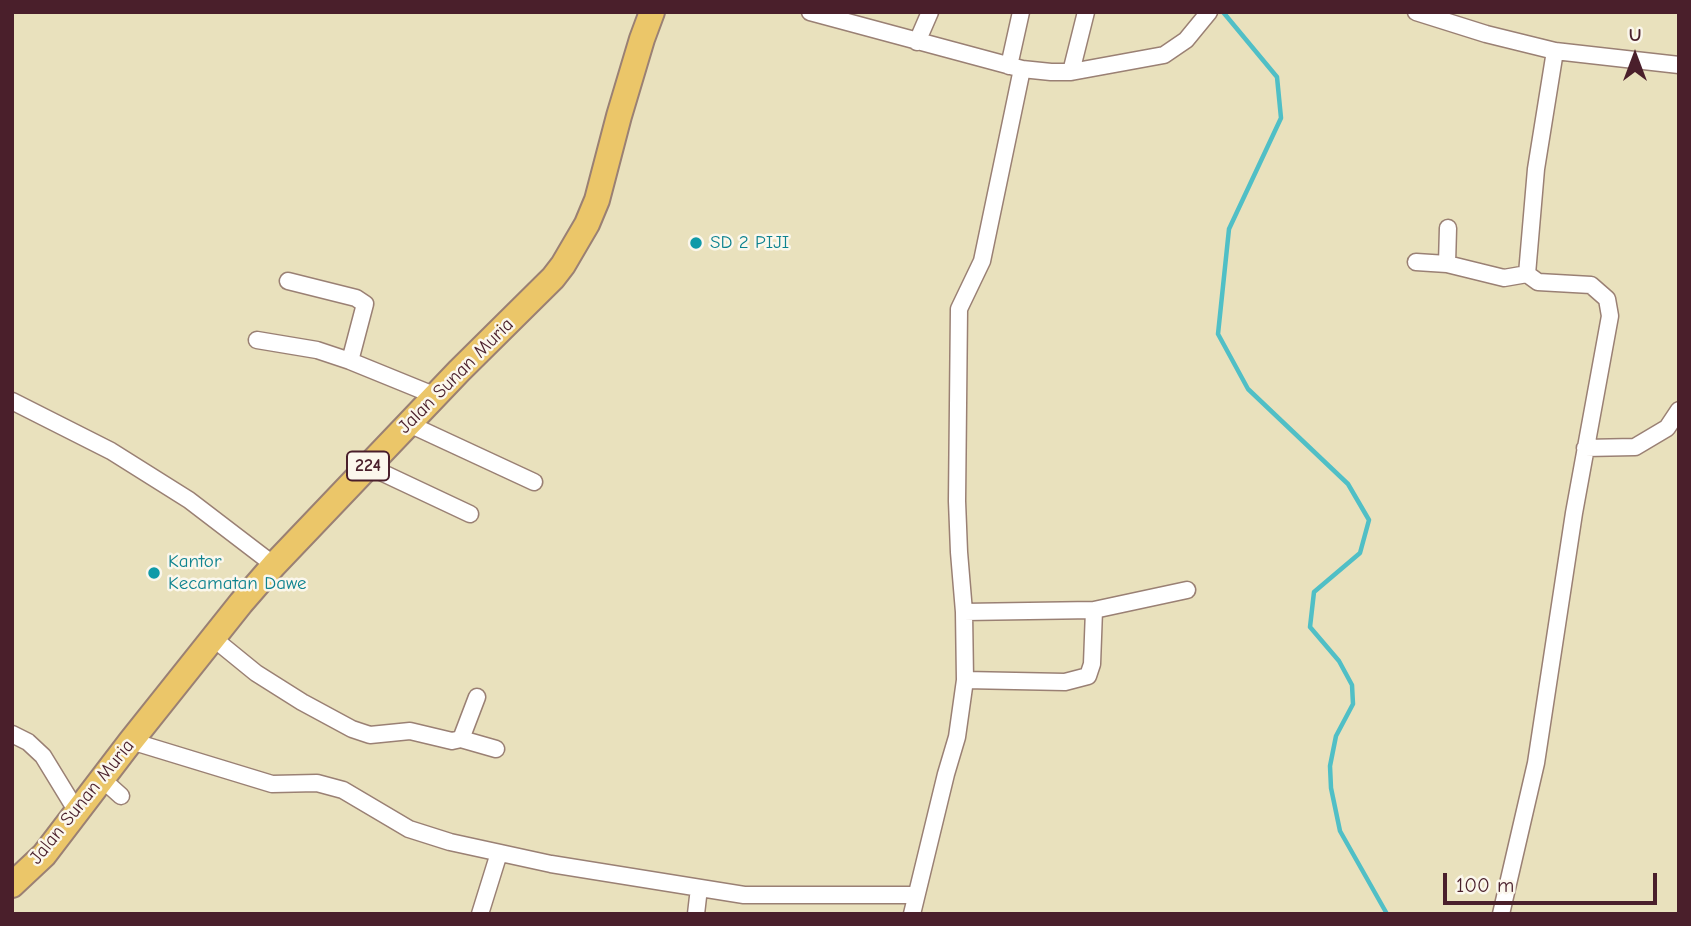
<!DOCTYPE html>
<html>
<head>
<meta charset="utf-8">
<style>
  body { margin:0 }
  #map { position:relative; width:1691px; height:926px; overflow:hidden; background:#e9e1bd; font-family:"Comic Neue",sans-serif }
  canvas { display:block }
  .frame { position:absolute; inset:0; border:14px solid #4a1f2b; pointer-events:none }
  .north { position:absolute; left:1600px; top:21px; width:70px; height:70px; -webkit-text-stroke:5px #fbf7ec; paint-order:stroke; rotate:0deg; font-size:19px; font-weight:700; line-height:28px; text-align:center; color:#4a1f2b }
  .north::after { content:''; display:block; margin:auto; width:24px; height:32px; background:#4a1f2b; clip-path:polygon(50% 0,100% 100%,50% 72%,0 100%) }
  .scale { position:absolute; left:1443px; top:873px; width:214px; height:32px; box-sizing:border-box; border:4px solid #4a1f2b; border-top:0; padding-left:9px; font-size:21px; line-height:24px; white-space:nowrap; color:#4a1f2b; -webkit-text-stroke:5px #fbf7ec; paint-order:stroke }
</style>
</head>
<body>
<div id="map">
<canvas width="1691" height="926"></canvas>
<div class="frame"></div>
<div class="north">U</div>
<div class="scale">100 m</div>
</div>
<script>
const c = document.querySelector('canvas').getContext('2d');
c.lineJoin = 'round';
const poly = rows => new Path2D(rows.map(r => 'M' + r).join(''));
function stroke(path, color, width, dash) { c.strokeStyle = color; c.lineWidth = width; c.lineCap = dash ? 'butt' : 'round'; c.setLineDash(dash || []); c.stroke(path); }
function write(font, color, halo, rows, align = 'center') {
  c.font = font + ' "Comic Neue",sans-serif'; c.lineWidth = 5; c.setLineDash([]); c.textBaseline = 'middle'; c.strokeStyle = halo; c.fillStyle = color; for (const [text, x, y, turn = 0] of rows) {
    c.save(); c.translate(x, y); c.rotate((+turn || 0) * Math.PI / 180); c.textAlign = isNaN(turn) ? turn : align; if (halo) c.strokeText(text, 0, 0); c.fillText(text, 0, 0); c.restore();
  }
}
const stream = poly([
  [1223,12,1277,77,1281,118,1229,229,1218,334,1248,389,1348,484,1369,520,1360,553,1314,592,1310,627,1339,661,1352,685,1353,704,1336,736,1330,766,1331,788,1340,831,1387,914]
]);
const minor = poly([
  [810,12,1022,69,1051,72,1071,72,1164,55,1186,40,1209,12],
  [1416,12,1486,34,1555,51,1679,65],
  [917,42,930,12],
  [1009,66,1021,12],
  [1071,72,1086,12],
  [1416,262,1447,264,1504,278,1527,274],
  [1447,264,1448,228],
  [288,281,356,298,365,304,350,361],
  [257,340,317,350,350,361,436,396],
  [12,401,111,451,189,500,274,565],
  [409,424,534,482],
  [1585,448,1635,447,1667,428,1679,410],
  [368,466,470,514],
  [964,612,1094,610,1187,590],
  [213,638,256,673,302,702,352,729,370,735,410,731,452,741,461,739,496,749],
  [965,680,1065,682,1088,676,1092,664,1094,610],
  [12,734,28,742,43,756,76,810],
  [461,739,477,697],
  [131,741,272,784,317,783,343,790,409,829,450,842,551,864,744,895,916,895],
  [101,778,121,796],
  [480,914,499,853],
  [696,914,699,888],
  [912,914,946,774,957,737,965,680,964,612,959,552,957,501,959,309,982,261,1022,69],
  [1501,914,1536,763,1574,513,1610,316,1607,299,1591,285,1538,282,1527,274,1536,169,1555,51]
]);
const primary = poly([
  [12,885,44,855,131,741,241,603,274,565,459,371,553,278,563,265,587,224,597,200,619,116,642,39,652,12]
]);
const markers = [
  [696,243,7,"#0f9aa8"],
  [154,573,7,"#0f9aa8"]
];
const shields = [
  [368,466,42]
];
const shieldNames = [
  ["224",368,466]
];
const cultureNames = [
  ["SD 2 PIJI",710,243],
  ["Kantor",168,562],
  ["Kecamatan Dawe",168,584]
];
const streetNames = [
  ["Jalan Sunan Muria",456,376,-45],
  ["Jalan Sunan Muria",82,802,-51]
];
stroke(stream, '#50bfc6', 4.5);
stroke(minor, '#9a8074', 19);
stroke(primary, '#9a8074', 28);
stroke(minor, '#fff', 16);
stroke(primary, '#ebc669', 24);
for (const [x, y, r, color] of markers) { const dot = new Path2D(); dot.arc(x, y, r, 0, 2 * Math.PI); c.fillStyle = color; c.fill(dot); stroke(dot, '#fbf7ec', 2.5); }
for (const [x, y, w] of shields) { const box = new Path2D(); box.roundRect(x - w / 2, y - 14.5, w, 29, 5); c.fillStyle = '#fbf7ec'; c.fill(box); stroke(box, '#4a1f2b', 2); }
write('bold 18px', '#4a1f2b', null, shieldNames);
write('19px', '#0d838f', '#fbf7ec', cultureNames, 'left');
write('19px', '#4a1f2b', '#fbf7ec', streetNames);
</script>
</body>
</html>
